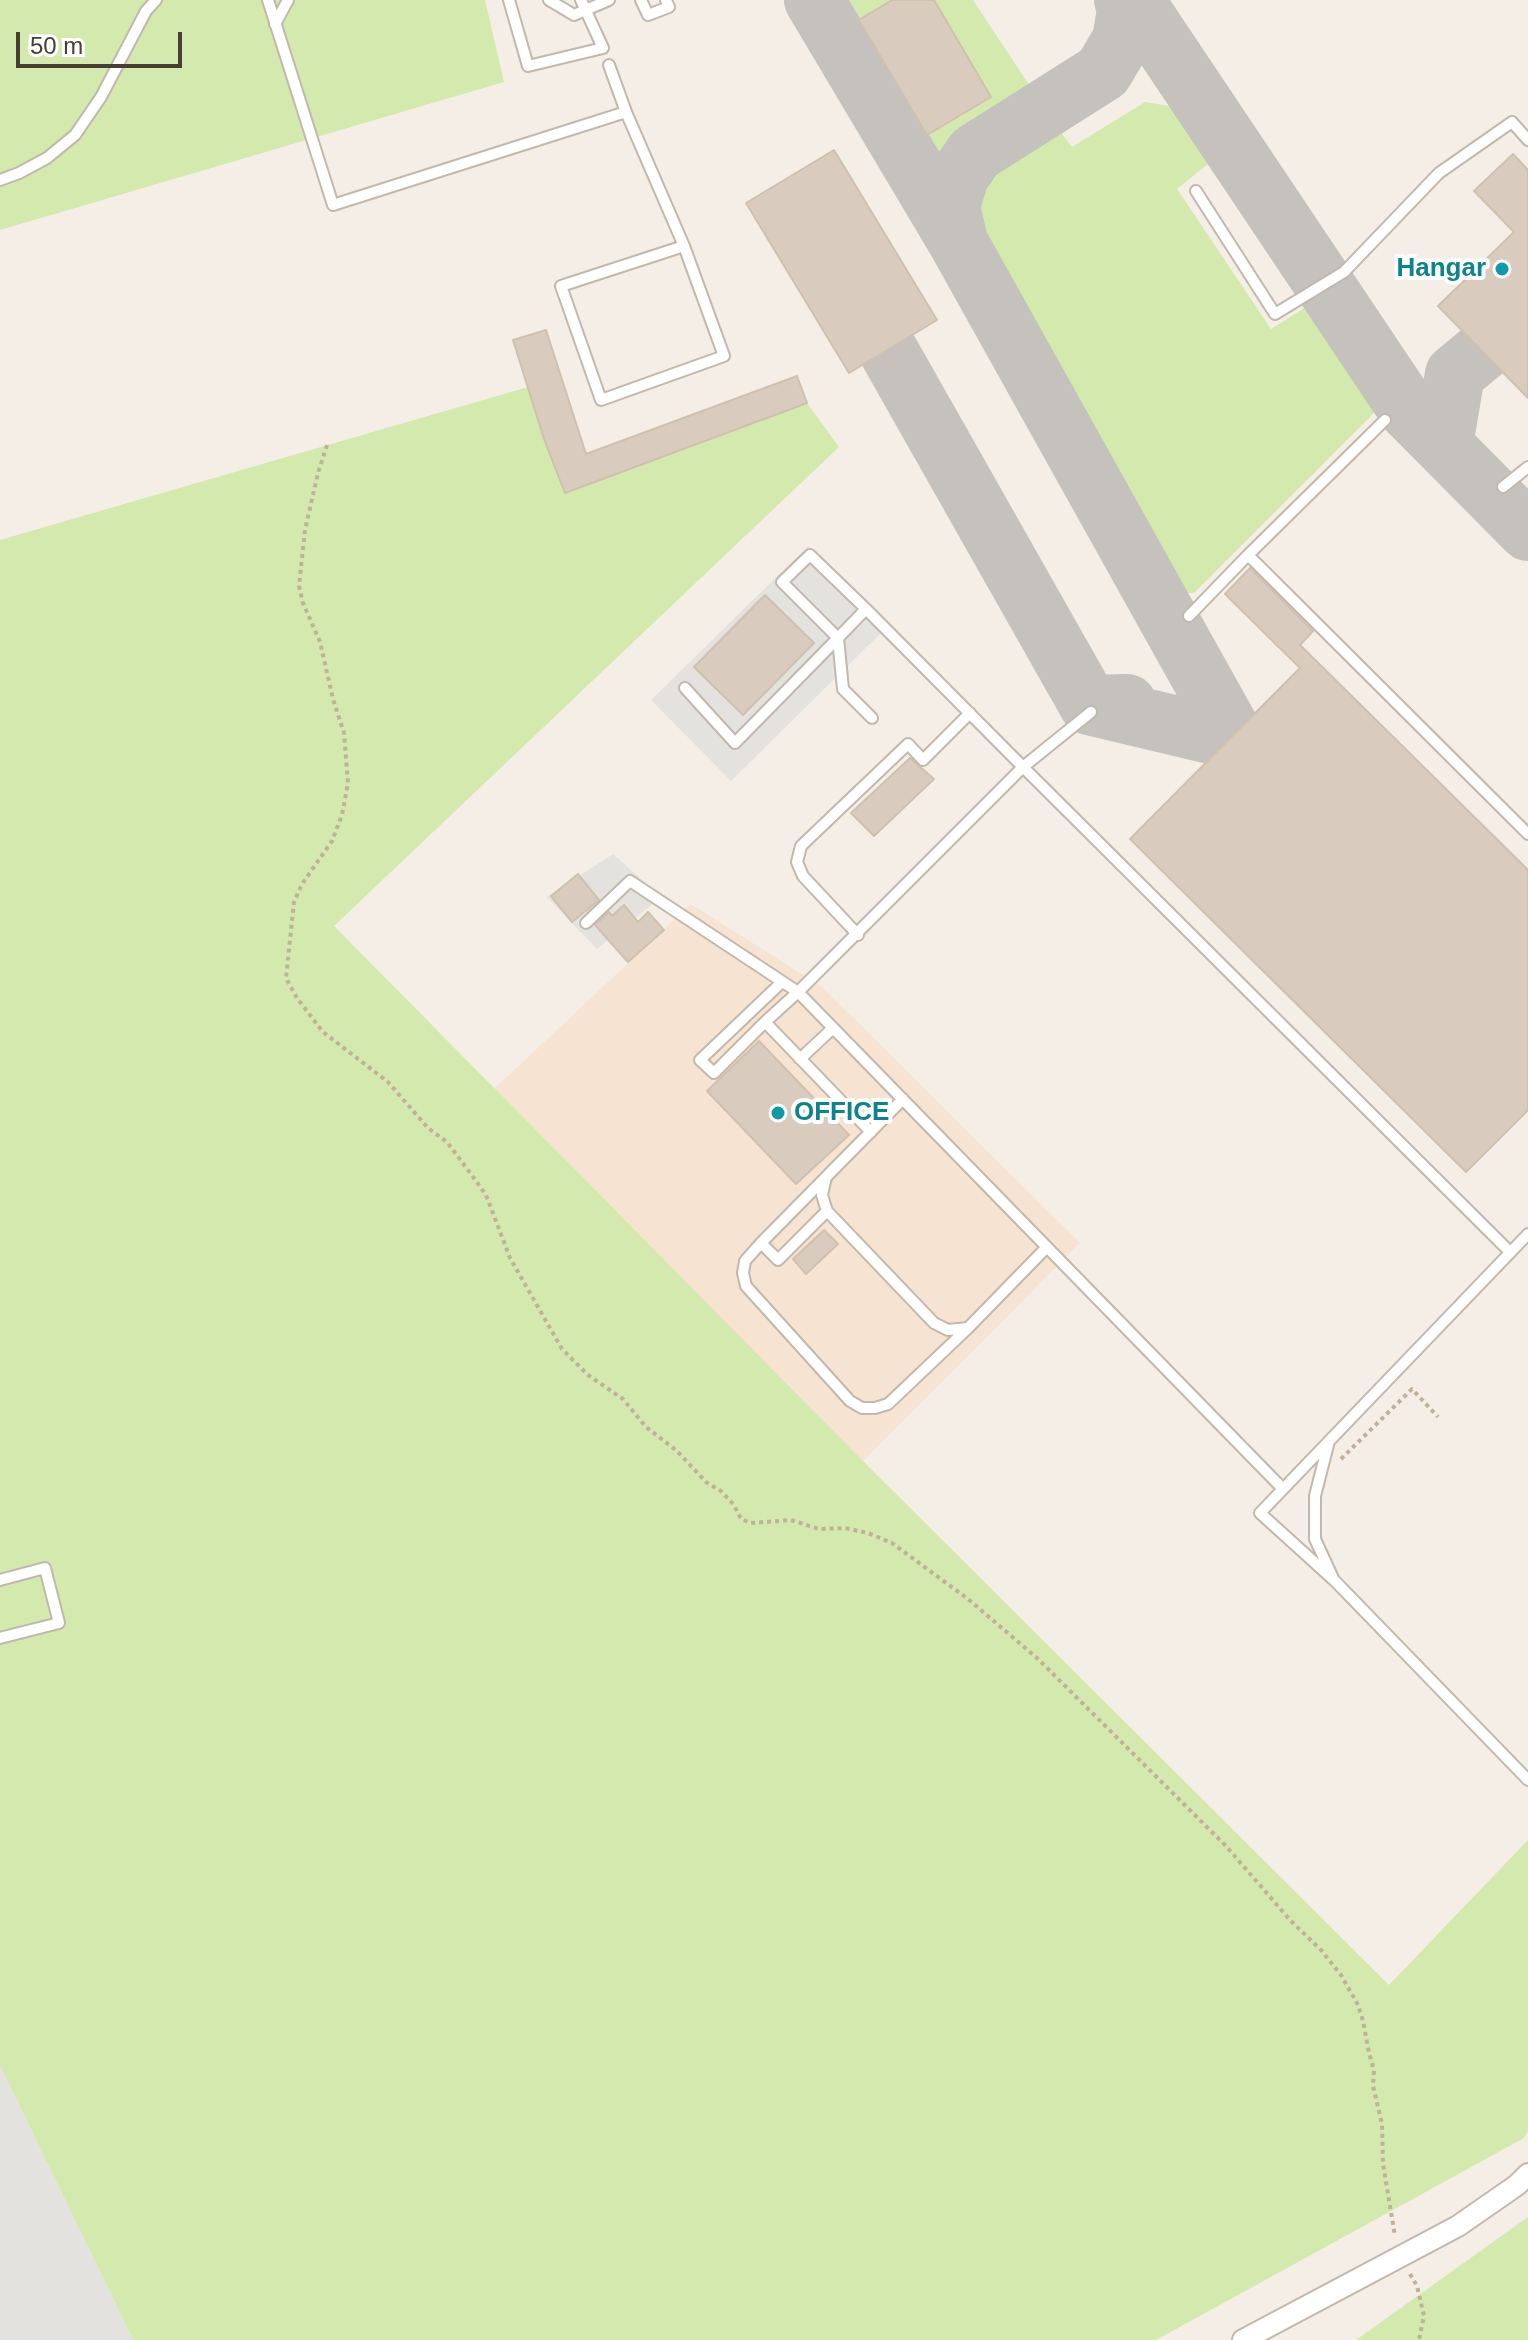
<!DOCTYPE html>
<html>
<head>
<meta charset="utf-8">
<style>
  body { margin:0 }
  #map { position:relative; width:1528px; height:2340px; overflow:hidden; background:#f4eee6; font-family:Helvetica,sans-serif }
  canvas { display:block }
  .scale { position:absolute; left:16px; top:32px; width:166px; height:36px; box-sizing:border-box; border:4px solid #473e35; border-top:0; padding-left:10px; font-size:24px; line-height:28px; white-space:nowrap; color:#473e35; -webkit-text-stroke:6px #fff; paint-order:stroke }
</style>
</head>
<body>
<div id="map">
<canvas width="1528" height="2340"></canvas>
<div class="scale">50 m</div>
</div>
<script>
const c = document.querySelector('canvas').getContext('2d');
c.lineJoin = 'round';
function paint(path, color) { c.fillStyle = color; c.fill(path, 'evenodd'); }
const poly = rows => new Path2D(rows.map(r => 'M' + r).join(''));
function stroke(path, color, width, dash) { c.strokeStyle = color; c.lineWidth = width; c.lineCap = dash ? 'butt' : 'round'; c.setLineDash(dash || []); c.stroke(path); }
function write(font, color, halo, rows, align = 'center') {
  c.font = font + ' Helvetica,sans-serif'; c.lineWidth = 8; c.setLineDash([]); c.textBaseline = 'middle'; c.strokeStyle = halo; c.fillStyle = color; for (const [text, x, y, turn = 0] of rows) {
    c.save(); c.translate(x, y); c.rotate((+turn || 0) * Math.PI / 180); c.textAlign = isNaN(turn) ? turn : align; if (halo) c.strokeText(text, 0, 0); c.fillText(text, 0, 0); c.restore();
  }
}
const commercial = poly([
  [691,904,822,987,1080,1243,863,1461,491,1092]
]);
const green = poly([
  [0,0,485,0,504,82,0,230],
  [827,0,973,0,1032,89,1026,105,926,166],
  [1145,102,1193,110,1213,142,1208,164,1177,189,1271,329,1309,305,1329,309,1386,401,1194,593,1169,593,974,242,980,240,971,226,979,221,969,204,975,201,970,189,983,181,980,175,999,163,996,159,1041,130,1049,137,1060,131,1072,147],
  [528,387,544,439,565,492,807,403,839,447,334,926,863,1461,1389,1985,1528,1840,1528,2131,1524,2138,1156,2340,133,2340,0,2066,0,540],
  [1528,2217,1528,2340,1356,2340]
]);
const parking = poly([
  [808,546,888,626,731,781,651,700],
  [613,854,661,897,597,949,547,897],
  [0,2066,133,2340,0,2340]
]);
const taxiway = poly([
  [814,0,958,242,1236,740,1089,705],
  [1134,0,1409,411,1528,531],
  [958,242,950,207,959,176,975,153,1103,72,1122,40,1127,10,1124,0],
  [889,352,1089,705,1127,704],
  [1443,445,1455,374,1490,345]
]);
const building = poly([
  [892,0,934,0,991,97,927,135,859,20,892,0],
  [834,150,937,320,849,373,746,203,834,150],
  [1513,154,1528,170,1528,398,1438,306,1514,232,1474,191,1513,154],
  [546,330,586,454,797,376,807,403,565,493,544,439,513,340,546,330],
  [1250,568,1313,631,1300,645,1528,870,1528,1110,1466,1172,1130,839,1300,668,1225,594,1250,568],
  [765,595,814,643,743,715,694,667,765,595],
  [910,758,934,779,874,836,851,813,910,758],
  [578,874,599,900,572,922,551,896,578,874],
  [624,905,638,922,648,912,664,930,628,962,595,925,609,912,612,916,624,905],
  [759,1041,849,1135,796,1184,707,1091,759,1041],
  [824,1230,838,1244,806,1274,793,1259,824,1230]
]);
const path = poly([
  [327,445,318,473,305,530,299,586,303,603,320,642,333,699,344,733,348,783,342,815,332,841,302,884,294,902,286,978,297,998,323,1032,388,1082,428,1128,447,1142,471,1174,486,1195,510,1258,562,1349,588,1375,623,1399,646,1427,677,1451,706,1482,721,1491,734,1505,741,1519,751,1523,791,1520,819,1529,845,1528,868,1533,892,1543,968,1599,1037,1658,1226,1846,1290,1920,1321,1950,1341,1975,1358,2005,1363,2021,1369,2053,1374,2070,1373,2086,1382,2124,1383,2164,1395,2236],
  [1341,1459,1412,1389,1438,1417],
  [1410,2274,1417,2286,1424,2316,1419,2340]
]);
const lane = poly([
  [268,0,333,205,626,112,609,65],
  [509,0,528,66,603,48,581,0],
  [549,0,574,15,609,0],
  [641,0,648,15,669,7,666,0],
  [275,24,288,0],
  [626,112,684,246],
  [0,180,19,173,47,158,75,135,101,97,146,11,156,0],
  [1196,191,1275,314,1344,272,1439,173,1512,122,1528,140],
  [684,246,724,356,601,400,561,286,684,246],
  [1385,420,1248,555,1528,834],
  [1503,487,1528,467],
  [866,609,1023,767,1091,712],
  [1189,616,1248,555],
  [685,688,735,743,838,638,866,609,810,555,782,582,838,638,843,689,872,718],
  [586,923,630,881,798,992,765,1022],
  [858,935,803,876,797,862,801,846,908,744,923,760,970,713],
  [782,982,700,1060,714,1073,765,1022,871,1132],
  [800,1059,833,1028],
  [826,1177,822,1195,827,1211,934,1323,948,1330,968,1328],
  [827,1211,778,1260,761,1243,903,1099],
  [1528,1234,1260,1513,1335,1581,1528,1780],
  [761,1243,745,1261,743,1273,746,1286,850,1401,862,1408,875,1408,888,1404,968,1328,1046,1248],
  [1329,1441,1315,1496,1315,1539,1332,1576],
  [1283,1489,798,992,1023,767,1510,1252],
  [0,1580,45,1568,59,1623,0,1638]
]);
const street = poly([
  [1243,2340,1458,2226,1517,2185,1528,2174]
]);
const markers = [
  [1502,269,8,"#0f9aa8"],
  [778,1113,8,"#0f9aa8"]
];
const cultureNames = [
  ["Hangar",1486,269],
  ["OFFICE",794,1113,"left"]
];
paint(commercial, '#f6e3d1');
paint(green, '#d4e9ae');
paint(parking, '#e4e2df');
stroke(taxiway, '#c5c2be', 60);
paint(building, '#d9ccbe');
stroke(building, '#d0c0ae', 2);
stroke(lane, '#c2b8ac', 14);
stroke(street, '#c2b8ac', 24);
stroke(path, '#c1b09a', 4, [4, 4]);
stroke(lane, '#fff', 10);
stroke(street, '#fff', 20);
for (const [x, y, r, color] of markers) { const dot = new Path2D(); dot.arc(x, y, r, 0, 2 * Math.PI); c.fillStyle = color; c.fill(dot); stroke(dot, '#fff', 3); }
write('bold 26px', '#0d838f', '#fff', cultureNames, 'right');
</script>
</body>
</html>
